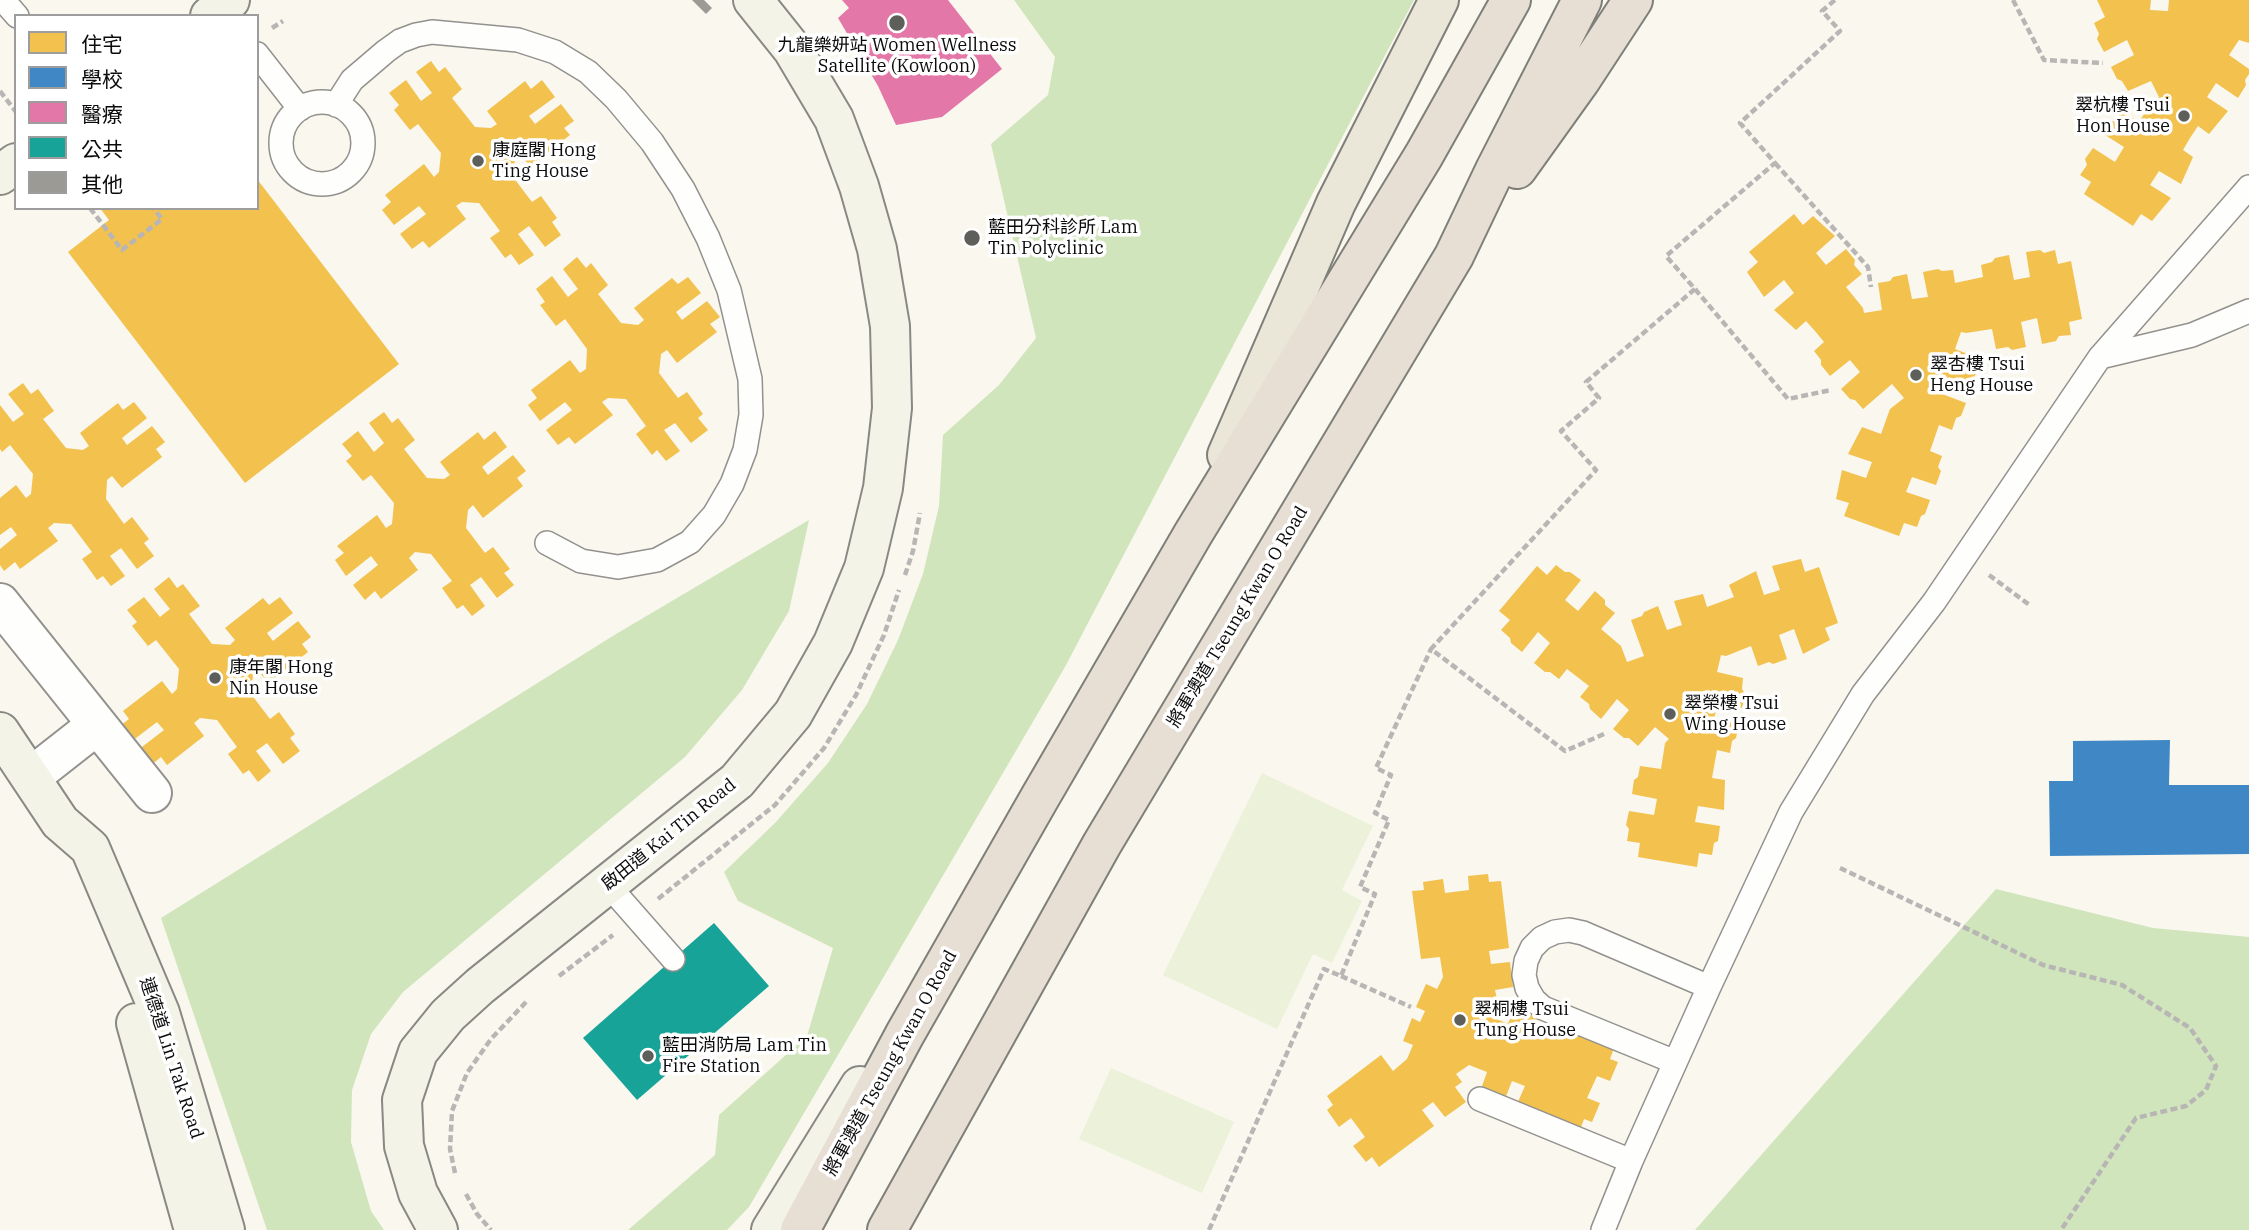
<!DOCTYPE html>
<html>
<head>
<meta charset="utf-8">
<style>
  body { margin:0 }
  #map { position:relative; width:2249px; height:1230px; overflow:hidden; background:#f9f7ee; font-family:"IBM Plex Serif","Noto Sans TC",serif }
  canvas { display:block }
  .legend { position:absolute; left:14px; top:14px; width:245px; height:196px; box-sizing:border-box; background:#fff; border:2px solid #9d9d9d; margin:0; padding:9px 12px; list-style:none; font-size:21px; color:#0b0b0b }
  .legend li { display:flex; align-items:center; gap:14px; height:35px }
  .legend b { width:35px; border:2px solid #9d9d9d }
</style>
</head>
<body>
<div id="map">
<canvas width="2249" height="1230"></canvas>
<ul class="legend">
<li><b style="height:19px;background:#f2c14e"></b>住宅</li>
<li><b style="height:19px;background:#3f88c5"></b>學校</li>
<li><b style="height:19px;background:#e377a8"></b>醫療</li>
<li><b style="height:19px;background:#17a398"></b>公共</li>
<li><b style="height:19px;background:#9c9a95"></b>其他</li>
</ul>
</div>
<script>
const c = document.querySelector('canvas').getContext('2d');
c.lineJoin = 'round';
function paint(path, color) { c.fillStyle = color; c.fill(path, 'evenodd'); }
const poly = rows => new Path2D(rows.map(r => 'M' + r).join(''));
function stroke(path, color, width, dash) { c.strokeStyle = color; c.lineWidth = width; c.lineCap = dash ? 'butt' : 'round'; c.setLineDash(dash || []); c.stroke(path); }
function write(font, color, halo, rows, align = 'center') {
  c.font = font + ' "IBM Plex Serif","Noto Sans TC",serif'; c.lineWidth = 7; c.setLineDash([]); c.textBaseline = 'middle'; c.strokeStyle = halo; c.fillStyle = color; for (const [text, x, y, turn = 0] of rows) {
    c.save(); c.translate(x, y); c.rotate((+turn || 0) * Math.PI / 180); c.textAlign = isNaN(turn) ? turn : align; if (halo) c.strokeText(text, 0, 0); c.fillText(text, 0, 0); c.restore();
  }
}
const forest = poly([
  [1014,0,1414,0,1065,667,749,1207,727,1230,628,1230,715,1155,719,1115,807,1036,833,948,738,901,724,872,775,823,828,763,867,704,898,640,923,574,939,506,943,435,999,385,1036,338,991,144,1048,95,1055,57],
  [809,520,789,611,742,690,685,757,403,992,371,1034,352,1090,351,1142,371,1211,384,1230,267,1230,161,918,616,634],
  [1996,889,2153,928,2249,937,2249,1230,1695,1230]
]);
const pitch = poly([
  [1262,773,1373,826,1342,890,1362,901,1332,963,1313,954,1277,1029,1163,975],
  [1111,1068,1234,1122,1202,1193,1079,1139]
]);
const homes = poly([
  [2097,0,2151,0,2150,10,2168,11,2169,0,2249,0,2249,43,2239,40,2229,55,2249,69,2249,74,2245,80,2246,85,2238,98,2216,83,2207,97,2228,111,2209,134,2198,126,2190,138,2183,150,2193,157,2181,184,2159,171,2150,185,2171,198,2152,221,2141,214,2133,226,2084,194,2091,182,2080,175,2087,165,2085,159,2093,148,2115,162,2124,147,2102,133,2110,121,2115,121,2122,111,2139,122,2153,100,2159,97,2151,81,2128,91,2122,81,2117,79,2111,67,2134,55,2127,40,2104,52,2097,39,2099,34,2094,23,2105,17],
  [431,61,439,72,445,67,462,89,452,98,475,127,491,128,497,124,487,111,525,81,531,89,542,80,555,97,529,116,535,124,561,104,574,121,564,128,570,135,530,166,520,154,515,158,513,177,532,202,541,196,557,218,552,222,561,235,545,247,529,226,518,234,534,255,519,265,511,254,505,258,490,238,500,231,479,203,462,202,456,206,466,219,429,248,423,241,412,249,400,234,426,214,419,206,394,225,382,210,391,202,385,195,424,164,434,177,439,172,441,153,418,124,410,130,394,110,399,105,389,93,406,80,421,101,432,93,416,72],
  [257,179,399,364,245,483,68,252,109,220,100,208,257,208],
  [1794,214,1803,225,1813,216,1835,236,1816,253,1826,265,1846,249,1855,260,1854,265,1862,274,1846,287,1863,308,1864,313,1882,310,1878,283,1890,281,1893,277,1907,274,1912,299,1928,297,1923,272,1938,269,1942,271,1953,270,1955,283,1983,277,1981,265,1992,262,1995,258,2009,255,2014,280,2030,277,2026,252,2040,250,2044,253,2055,250,2058,264,2071,261,2082,319,2069,322,2071,335,2059,336,2056,341,2042,344,2037,318,2021,322,2026,347,2012,350,2008,347,1996,349,1992,329,1966,333,1961,332,1955,349,1978,358,1974,369,1976,373,1971,387,1947,379,1942,394,1966,403,1961,416,1956,418,1952,430,1939,425,1930,451,1942,456,1938,467,1941,471,1936,485,1912,477,1906,492,1930,500,1925,514,1921,516,1917,527,1904,523,1899,536,1844,516,1849,503,1836,499,1842,470,1866,478,1872,462,1848,454,1862,427,1881,434,1890,409,1904,398,1892,384,1863,409,1855,400,1850,399,1841,389,1860,372,1850,360,1830,376,1821,365,1821,360,1814,351,1824,342,1815,331,1806,321,1796,330,1774,310,1794,293,1784,280,1764,297,1747,272,1758,262,1749,252],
  [577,257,586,268,591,263,608,285,598,294,621,323,638,325,644,320,634,308,672,278,678,284,688,277,701,293,676,312,682,320,707,301,720,317,710,324,717,332,677,363,667,350,661,354,659,373,678,398,687,392,703,414,698,418,708,430,691,443,675,423,664,430,680,451,666,461,657,450,652,455,636,434,646,426,626,399,608,398,602,402,613,415,575,444,569,437,558,445,546,430,572,410,565,402,540,421,528,405,537,398,531,390,570,360,580,373,586,369,587,349,565,319,556,326,540,305,545,302,536,289,552,276,568,297,578,289,563,269],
  [23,383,31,394,38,389,54,411,43,419,66,448,83,450,89,446,80,433,118,403,123,410,134,402,147,418,122,438,127,445,152,426,165,442,156,449,162,457,122,488,112,476,107,480,106,499,124,524,132,517,149,539,144,543,154,556,137,569,121,548,110,556,125,576,111,586,103,576,97,580,82,559,92,552,71,524,54,523,48,528,58,541,20,569,15,562,4,571,0,565,0,549,17,535,11,527,0,535,0,498,16,485,26,498,31,494,33,474,10,445,2,452,0,449,0,405,13,422,24,414,8,394],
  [384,412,392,423,398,418,415,440,404,449,427,478,444,479,450,475,440,462,478,432,484,440,495,431,507,447,482,467,488,475,513,455,526,471,517,478,523,486,483,518,473,505,468,510,466,528,485,553,493,547,510,569,504,573,514,585,497,598,481,577,470,585,485,606,472,616,463,605,457,609,442,588,452,581,431,554,415,552,409,558,418,570,381,599,375,591,365,600,353,585,378,565,371,556,346,576,335,560,344,553,337,546,377,515,386,528,392,524,394,503,371,475,363,481,346,461,352,456,342,444,358,431,374,452,384,443,369,423],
  [1801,559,1805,572,1819,567,1838,623,1825,628,1830,640,1803,654,1794,629,1779,635,1787,659,1773,664,1769,662,1758,666,1751,646,1726,656,1721,655,1717,672,1743,678,1742,689,1745,694,1742,708,1717,704,1714,720,1739,724,1736,738,1732,741,1730,753,1717,750,1712,778,1725,780,1724,810,1698,806,1695,822,1720,826,1718,841,1714,843,1712,855,1699,853,1697,867,1638,857,1640,843,1627,841,1629,829,1626,825,1629,811,1654,815,1657,799,1632,794,1634,780,1638,777,1640,766,1661,769,1665,743,1669,739,1655,727,1638,746,1629,738,1624,738,1613,729,1629,710,1617,699,1601,719,1590,709,1589,704,1580,697,1589,686,1567,669,1559,679,1550,672,1545,672,1534,663,1550,643,1538,632,1522,652,1511,643,1510,638,1501,630,1510,620,1499,611,1537,566,1547,575,1556,565,1565,572,1570,572,1581,580,1565,600,1578,611,1595,591,1605,600,1605,605,1615,613,1601,629,1621,646,1627,662,1644,656,1631,620,1642,616,1644,612,1658,606,1667,630,1682,625,1674,601,1703,594,1707,607,1734,597,1729,585,1756,571,1764,595,1780,590,1772,566],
  [169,577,177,588,183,584,200,606,189,614,212,644,230,645,235,640,225,628,263,598,269,605,280,597,293,613,267,633,273,641,298,621,311,637,302,644,308,652,268,683,258,670,253,675,251,694,270,719,279,712,295,734,290,738,300,751,283,764,267,743,256,751,271,771,258,782,249,770,243,774,228,754,237,747,217,720,200,718,194,723,204,736,167,765,161,757,150,766,138,750,164,730,157,722,132,741,120,726,129,719,123,711,162,681,172,694,177,689,179,669,156,640,148,646,132,626,137,622,127,610,144,597,160,617,170,609,154,589],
  [1488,874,1489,882,1501,881,1509,948,1489,951,1491,964,1510,962,1513,987,1495,990,1497,999,1488,1000,1490,1016,1508,1024,1515,1007,1539,1017,1532,1035,1544,1040,1552,1022,1614,1048,1610,1059,1618,1062,1610,1081,1597,1076,1587,1098,1600,1103,1592,1122,1584,1119,1580,1130,1517,1104,1525,1086,1512,1081,1505,1099,1481,1089,1487,1072,1469,1065,1456,1074,1462,1082,1455,1087,1466,1102,1445,1117,1433,1102,1422,1110,1434,1126,1379,1167,1372,1157,1366,1162,1353,1146,1365,1137,1351,1118,1339,1127,1327,1110,1333,1105,1327,1096,1381,1055,1393,1071,1407,1059,1413,1045,1403,1041,1412,1018,1420,1022,1425,1011,1416,1007,1426,984,1437,989,1443,977,1440,957,1421,959,1412,891,1424,890,1423,882,1443,879,1445,893,1469,890,1468,876]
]);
const schools = poly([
  [2170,740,2169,785,2249,785,2249,854,2050,856,2049,781,2073,781,2073,741]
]);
const health = poly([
  [842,0,948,0,1002,69,942,117,896,125,878,86,838,18,849,8]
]);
const public = poly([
  [714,923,769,986,637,1100,583,1038]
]);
const building = poly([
  [692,0,704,0,712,8,706,14]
]);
const path = poly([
  [2013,0,2044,60,2103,63],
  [272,28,283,21],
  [0,91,16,112],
  [1775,163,1868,267,1871,287],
  [90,208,122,250,162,219,153,208],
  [1695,289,1788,399,1831,390],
  [905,575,913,551,920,513],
  [1989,575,2031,606],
  [1604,734,1565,751,1431,649,1596,470,1561,431,1599,398,1586,382,1695,289,1666,256,1775,163,1740,123,1840,31,1822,11,1835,0],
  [1840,868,2043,965,2122,985,2190,1028,2216,1066,2206,1090,2186,1106,2136,1118,2061,1230],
  [658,899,775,805,824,748,856,695,884,635,899,590],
  [559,976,613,935],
  [1341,976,1411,1007],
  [455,1173,450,1149,452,1111,467,1073,491,1039,527,1001],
  [466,1194,477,1214,491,1230],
  [1209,1230,1324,969,1341,976,1375,894,1360,887,1389,820,1375,813,1391,775,1376,768,1431,649]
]);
const lane = poly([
  [3,0,17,16],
  [257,54,300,109],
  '281 143a41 41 0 1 1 82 0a41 41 0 1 1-82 0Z',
  [336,105,352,80,386,51,400,41,416,35,432,32,518,40,555,52,588,72,616,99,652,142,683,189,708,238,729,290,750,379,751,415,745,450,732,484,714,515,690,542,657,560,618,567,581,561,547,543],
  [2100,357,2192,335,2249,311],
  [608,885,673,959],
  [1675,1062,1543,1008,1534,1000,1527,988,1524,975,1526,961,1532,948,1542,938,1555,932,1569,930,1583,933,1709,987],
  [1480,1099,1631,1161],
  [1603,1230,1631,1161,1709,987,1791,812,1863,694,1934,602,2100,357,2249,187]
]);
const street = poly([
  [0,603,152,793],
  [32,776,97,725]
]);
const secondary = poly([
  [210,16,230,0],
  [0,175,16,163],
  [0,732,60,822,90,848,160,1013,225,1230],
  [136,1023,194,1230],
  [438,1230,418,1193,404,1146,402,1100,418,1052,448,1015,480,986,737,781,793,714,833,643,864,568,883,488,892,408,890,326,877,249,859,186,834,119,793,50,753,0],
  [771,1230,860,1086]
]);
const primary = poly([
  [1227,455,1336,203,1439,0]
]);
const highway = poly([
  [1517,169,1580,81,1633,0],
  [800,1230,905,1034,1039,799,1193,534,1424,155,1511,0],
  [887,1230,1102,844,1454,256,1495,170,1582,0]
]);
const markers = [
  [897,23,9,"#5e5e5a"],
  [2184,116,7,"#5e5e5a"],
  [478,161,7,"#5e5e5a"],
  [972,238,9,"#5e5e5a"],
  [1916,375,7,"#5e5e5a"],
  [215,678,7,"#5e5e5a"],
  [1670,714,7,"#5e5e5a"],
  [1460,1020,7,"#5e5e5a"],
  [648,1056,7,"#5e5e5a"]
];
const poiNames = [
  ["九龍樂妍站 Women Wellness",897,46,"center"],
  ["Satellite (Kowloon)",897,67,"center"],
  ["翠杭樓 Tsui",2170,106,"right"],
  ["Hon House",2170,127,"right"],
  ["康庭閣 Hong",492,151],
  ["Ting House",492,172],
  ["藍田分科診所 Lam",988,228],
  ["Tin Polyclinic",988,249],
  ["翠杏樓 Tsui",1930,365],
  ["Heng House",1930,386],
  ["康年閣 Hong",229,668],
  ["Nin House",229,689],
  ["翠榮樓 Tsui",1684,704],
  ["Wing House",1684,725],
  ["翠桐樓 Tsui",1474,1010],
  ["Tung House",1474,1031],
  ["藍田消防局 Lam Tin",662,1046],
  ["Fire Station",662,1067]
];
const streetNames = [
  ["將軍澳道 Tseung Kwan O Road",1238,617,-59],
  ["啟田道 Kai Tin Road",669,835,-39],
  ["連德道 Lin Tak Road",171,1058,72],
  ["將軍澳道 Tseung Kwan O Road",891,1063,-61]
];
paint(forest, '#d1e5bd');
paint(pitch, '#ebf2d9');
paint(homes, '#f2c14e');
paint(schools, '#3f88c5');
paint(health, '#e377a8');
paint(public, '#17a398');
paint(building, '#9c9a95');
stroke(lane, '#92918d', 26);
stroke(street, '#92918d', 42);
stroke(secondary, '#898884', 42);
stroke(primary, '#7f7f7a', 42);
stroke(highway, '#7f7f7a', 42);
stroke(path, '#b7b6b5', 4.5, [7, 3.5]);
stroke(lane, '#fefefc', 23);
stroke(street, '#fefefc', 38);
stroke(secondary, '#f3f3e8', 38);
stroke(primary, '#eae6d8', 38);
stroke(highway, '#e7ded4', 38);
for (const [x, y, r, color] of markers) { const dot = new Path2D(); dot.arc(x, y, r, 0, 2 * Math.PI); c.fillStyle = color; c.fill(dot); stroke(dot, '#fff', 2.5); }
write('18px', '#0b0b0b', '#fff', poiNames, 'left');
write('18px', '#0b0b0b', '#fff', streetNames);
</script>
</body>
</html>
